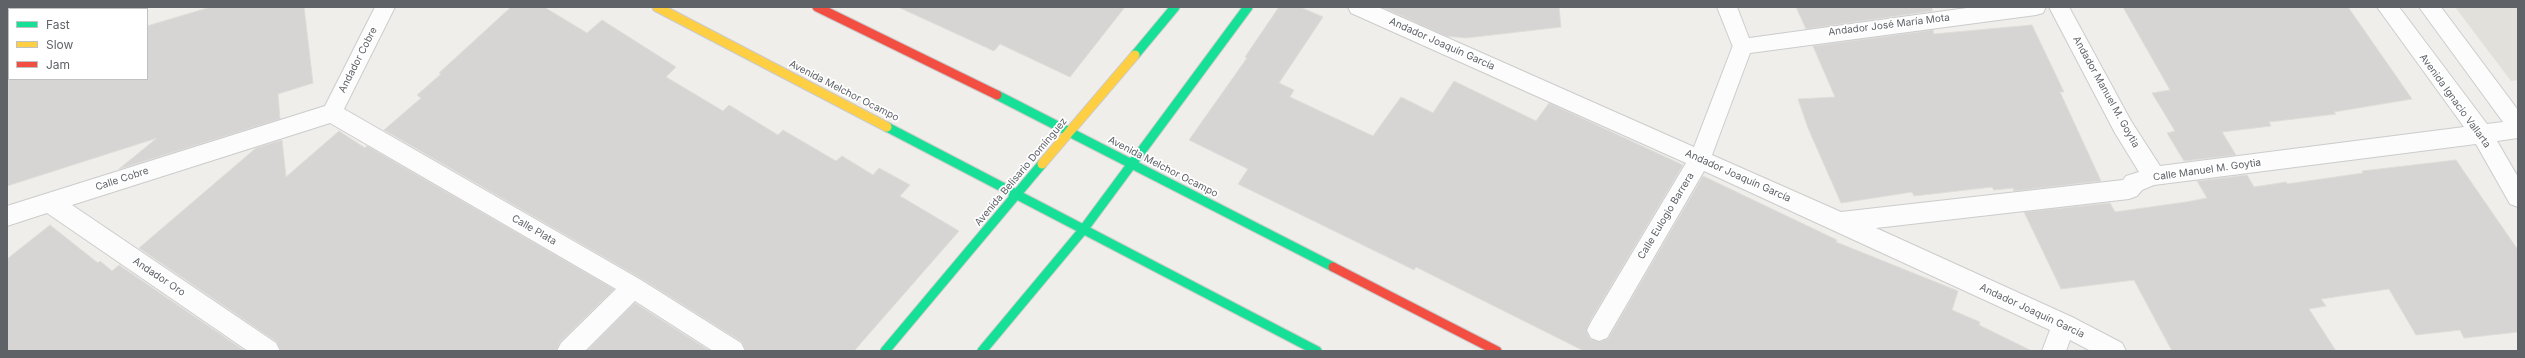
<!DOCTYPE html>
<html>
<head>
<meta charset="utf-8">
<style>
  body { margin:0 }
  #map { position:relative; width:2525px; height:358px; overflow:hidden; background:#efeeea; font-family:Inter,sans-serif }
  canvas { display:block }
  .frame { position:absolute; inset:0; border:8px solid #5f6368; pointer-events:none }
  .legend { position:absolute; left:8px; top:8px; width:140px; height:72px; box-sizing:border-box; background:#fff; border:1px solid #bfc1c3; margin:0; padding:5px 7px; list-style:none; font-size:12px; color:#5f6368 }
  .legend li { display:flex; align-items:center; gap:8px; height:20px }
  .legend b { width:20px; border:1px solid #bfc1c3 }
</style>
</head>
<body>
<div id="map">
<canvas width="2525" height="358"></canvas>
<div class="frame"></div>
<ul class="legend">
<li><b style="height:5px;background:#16e098"></b>Fast</li>
<li><b style="height:5px;background:#ffcf43"></b>Slow</li>
<li><b style="height:5px;background:#f24e42"></b>Jam</li>
</ul>
</div>
<script>
const c = document.querySelector('canvas').getContext('2d');
c.lineJoin = 'round';
function paint(path, color) { c.fillStyle = color; c.fill(path, 'evenodd'); }
const poly = rows => new Path2D(rows.map(r => 'M' + r).join(''));
function stroke(path, color, width, dash) { c.strokeStyle = color; c.lineWidth = width; c.lineCap = dash ? 'butt' : 'round'; c.setLineDash(dash || []); c.stroke(path); }
function write(font, color, halo, rows, align = 'center') {
  c.font = font + ' Inter,sans-serif'; c.lineWidth = 3.5; c.setLineDash([]); c.textBaseline = 'middle'; c.strokeStyle = halo; c.fillStyle = color; for (const [text, x, y, turn = 0] of rows) {
    c.save(); c.translate(x, y); c.rotate((+turn || 0) * Math.PI / 180); c.textAlign = isNaN(turn) ? turn : align; if (halo) c.strokeText(text, 0, 0); c.fillText(text, 0, 0); c.restore();
  }
}
const education = poly([
  [2455,7,2518,7,2518,80,2511,81]
]);
const building = poly([
  [211,7,304,7,313,83,278,94,280,119,119,169,157,138,7,186,7,79,147,79,147,26,211,7],
  [511,7,544,7,587,33,602,20,676,67,666,77,723,111,729,105,778,135,783,130,836,161,842,156,873,175,879,168,910,185,900,196,959,231,854,351,746,351,742,342,642,279,384,130,421,98,417,95,441,74,439,73,511,7],
  [898,7,1125,7,1070,77,1000,44,994,51,898,7],
  [1279,7,1300,7,1323,17,1279,83,1294,90,1290,97,1373,136,1401,97,1433,113,1454,81,1536,121,1549,103,1683,165,1590,321,1586,331,1590,339,1600,342,1608,339,1703,176,1837,240,1836,242,1958,291,1952,310,1980,322,1979,325,2032,351,1584,351,1416,267,1414,270,1238,184,1248,169,1189,140,1247,58,1245,57,1279,7],
  [1382,7,1559,7,1561,27,1466,38,1446,36,1382,7],
  [1796,7,1932,7,1932,11,1806,29,1796,7],
  [2123,7,2348,7,2412,99,2334,112,2336,114,2269,122,2271,126,2222,132,2236,155,2184,161,2167,133,2175,131,2152,93,2170,90,2123,7],
  [2032,25,2064,92,2060,92,2101,181,2014,191,2013,188,1994,190,1992,187,1914,196,1912,192,1841,203,1808,128,1798,99,1835,97,1813,46,1933,30,1934,34,2032,25],
  [339,131,365,148,367,146,614,289,560,342,556,351,281,351,277,342,139,248,256,148,282,140,286,177,339,131],
  [2456,160,2518,250,2518,332,2464,338,2460,330,2416,335,2389,289,2321,299,2326,306,2309,309,2336,351,2172,351,2134,280,2061,289,2024,212,2110,203,2115,212,2186,202,2207,198,2197,181,2247,175,2254,187,2286,182,2287,184,2363,173,2362,171,2456,160],
  [50,225,98,263,100,261,112,271,119,265,245,351,7,351,7,259,50,225],
  [635,303,710,351,587,351,635,303]
]);
const lane = poly([
  [1717,7,1737,7,1752,46,1749,52,1742,54,1735,52,1717,7]
]);
const street = poly([
  [375,7,395,7,344,109,641,280,741,343,745,351,713,351,635,301,585,351,557,351,561,343,616,289,330,123,72,205,276,343,280,351,248,351,47,213,7,226,7,206,325,106,375,7],
  [1348,7,1378,7,1694,147,1735,40,1974,7,2046,7,2043,13,2036,15,1750,53,1712,155,1841,212,2123,180,2126,176,2139,172,2115,133,2049,7,2069,7,2131,121,2160,166,2464,127,2377,7,2399,7,2487,124,2503,122,2419,7,2441,7,2518,110,2518,138,2497,141,2518,177,2518,207,2510,204,2476,144,2154,185,2142,190,2137,196,2129,199,1876,228,2072,317,2122,343,2126,351,2091,351,2070,340,2066,351,2042,351,2050,330,1704,171,1607,338,1599,341,1591,338,1587,330,1591,322,1686,163,1351,13,1348,7]
]);
const fast = poly([
  [33,9,40,7],
  [1135,55,1175,7],
  [997,95,1333,267],
  [887,127,1317,351],
  [885,351,1042,164],
  [982,351,1083,230,1248,7]
]);
const slow = poly([
  [657,7,887,127],
  [7,16,9,16],
  [1042,164,1135,55]
]);
const jam = poly([
  [817,7,997,95],
  [1333,267,1497,351]
]);
const streetNames = [
  ["Andador José María Mota",1889,25,-7],
  ["Andador Joaquín García",1442,44,24],
  ["Andador Cobre",358,60,-63],
  ["Avenida Melchor Ocampo",844,91,27],
  ["Andador Manuel M. Goytia",2106,92,61],
  ["Avenida Ignacio Vallarta",2455,101,54],
  ["Avenida Melchor Ocampo",1163,167,27],
  ["Calle Manuel M. Goytia",2207,170,-8],
  ["Avenida Belisario Domínguez",1021,172,-50],
  ["Andador Joaquín García",1738,176,24],
  ["Calle Cobre",122,179,-18],
  ["Calle Eulogio Barrera",1666,216,-59],
  ["Calle Plata",534,230,30],
  ["Andador Oro",159,277,34],
  ["Andador Joaquín García",2032,311,25]
];
paint(education, '#e2e0da');
paint(building, '#d6d5d3');
stroke(building, '#deddd9', 1);
stroke(lane, '#cbcccc', 2);
stroke(street, '#cbcccc', 2);
stroke(fast, '#cacacb', 11);
stroke(slow, '#cacacb', 11);
stroke(jam, '#cacacb', 11);
paint(lane, '#fdfcfc');
paint(street, '#fdfcfc');
stroke(fast, '#16e098', 9);
stroke(slow, '#ffcf43', 9);
stroke(jam, '#f24e42', 9);
write('10px', '#5f6368', '#fff', streetNames);
</script>
</body>
</html>
